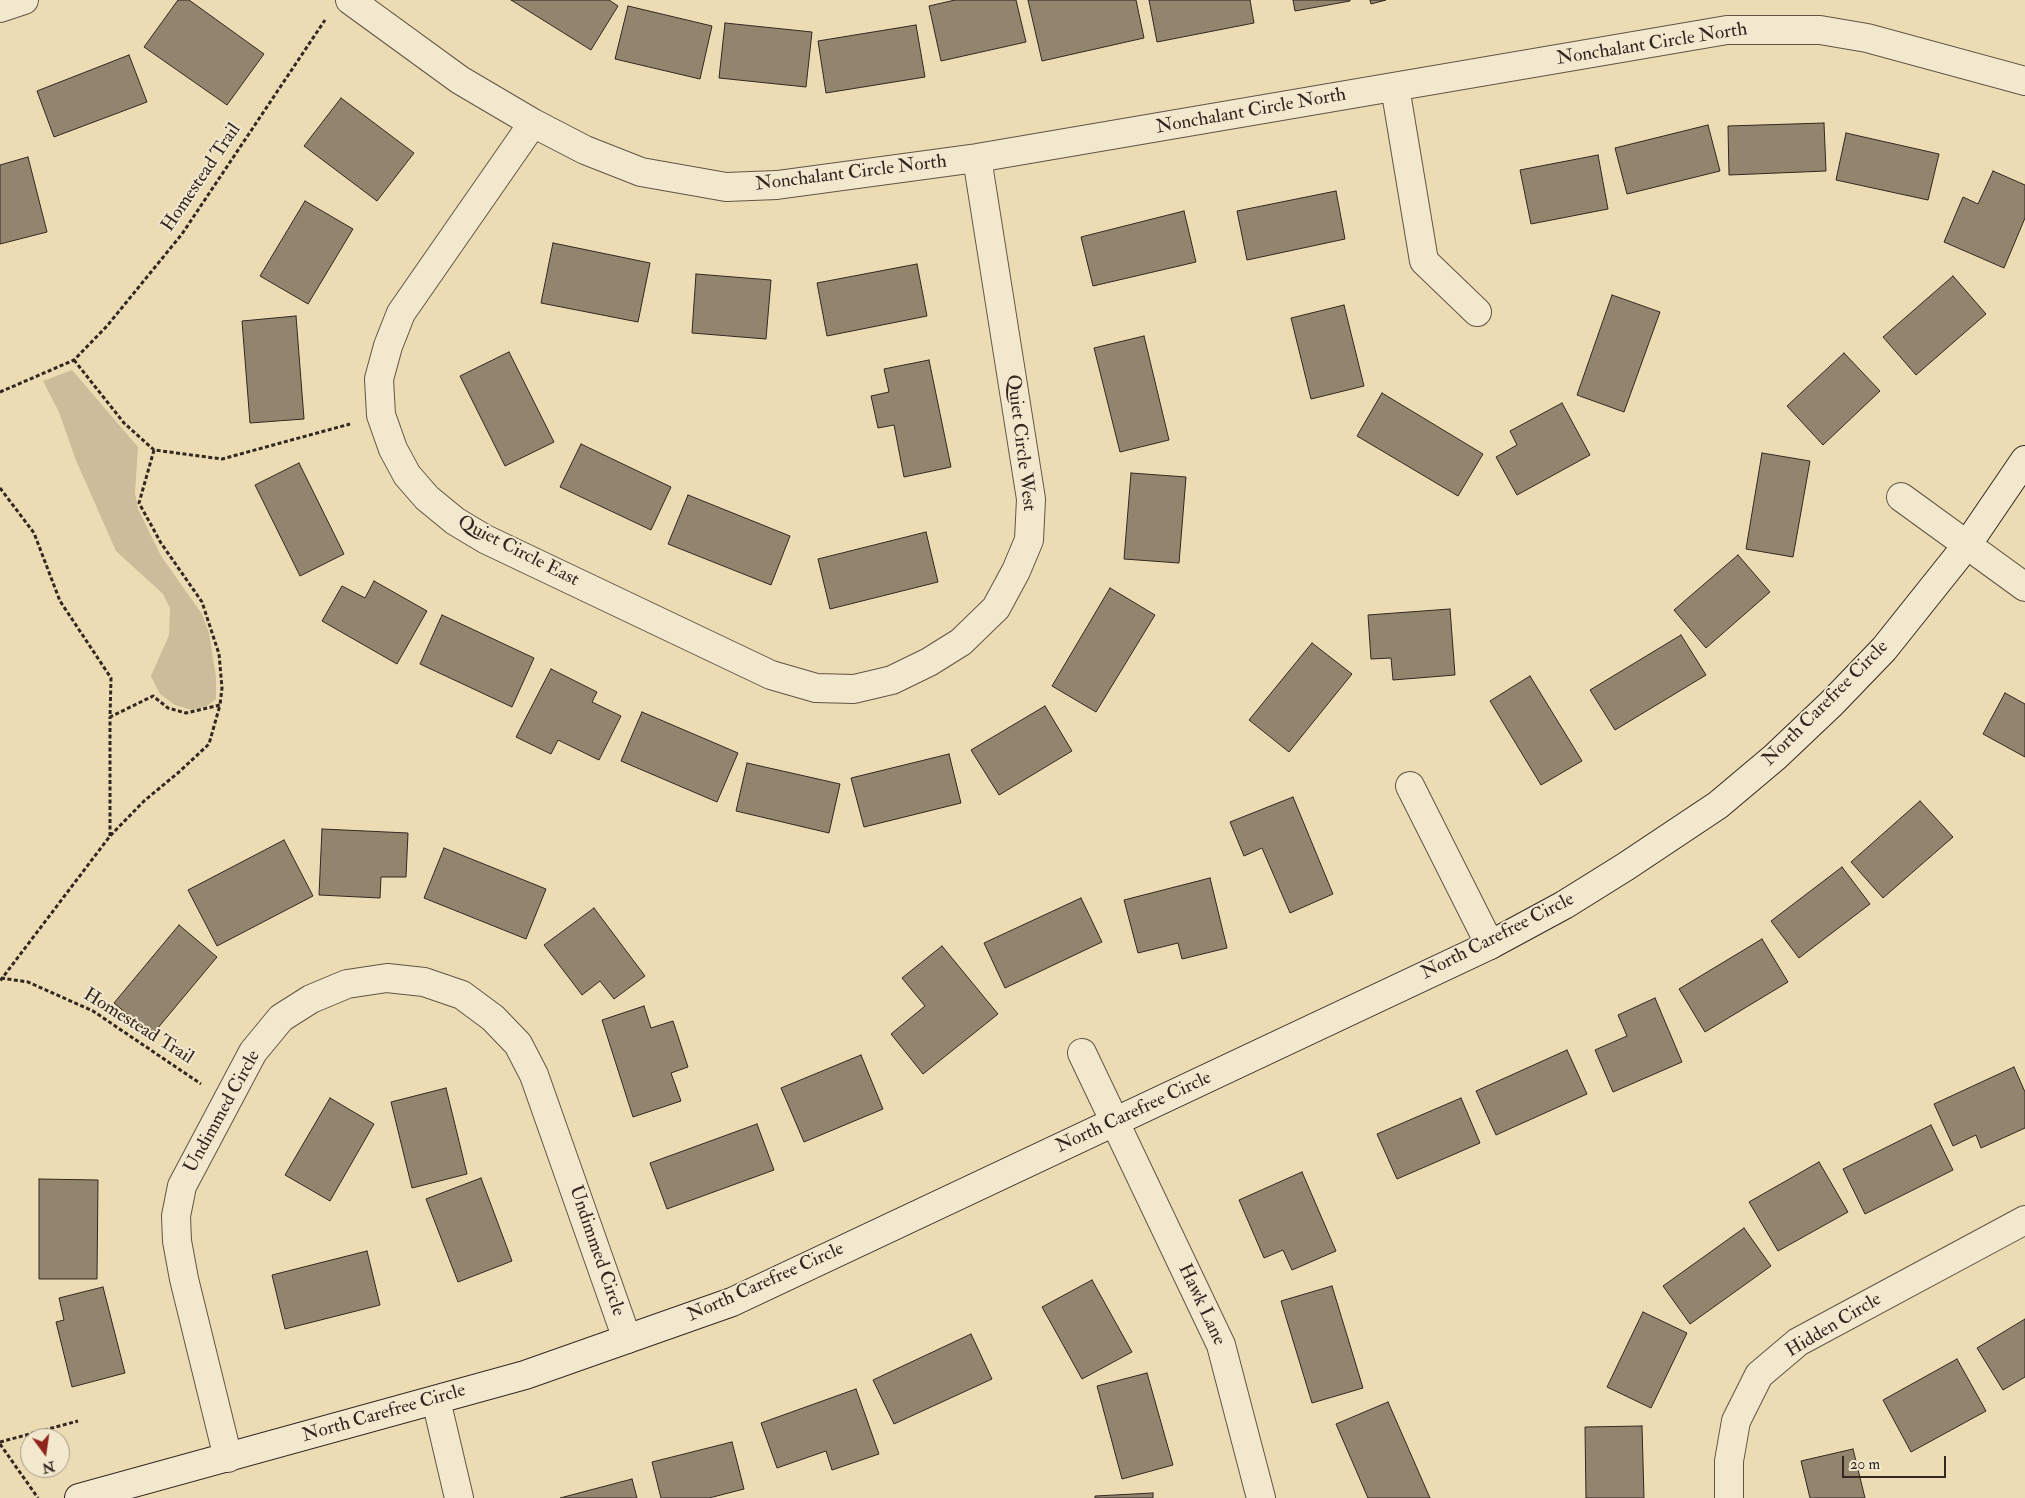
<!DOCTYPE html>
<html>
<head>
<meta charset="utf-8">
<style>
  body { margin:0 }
  #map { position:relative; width:2025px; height:1498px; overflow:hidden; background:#ebdcb3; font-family:"IM FELL Double Pica",serif }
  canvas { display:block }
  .north { position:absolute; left:20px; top:1428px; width:50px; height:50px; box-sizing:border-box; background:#f2e8ce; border:1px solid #a69b89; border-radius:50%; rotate:166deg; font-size:14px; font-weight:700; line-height:20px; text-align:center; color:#332722 }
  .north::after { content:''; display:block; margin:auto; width:18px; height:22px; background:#8f2418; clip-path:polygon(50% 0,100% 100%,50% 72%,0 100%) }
  .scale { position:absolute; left:1842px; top:1456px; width:104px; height:22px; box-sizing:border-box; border:2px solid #332722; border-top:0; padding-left:6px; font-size:15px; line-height:18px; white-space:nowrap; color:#332722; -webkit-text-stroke:4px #f2e8ce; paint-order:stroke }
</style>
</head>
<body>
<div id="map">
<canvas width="2025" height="1498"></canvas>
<div class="north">N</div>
<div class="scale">20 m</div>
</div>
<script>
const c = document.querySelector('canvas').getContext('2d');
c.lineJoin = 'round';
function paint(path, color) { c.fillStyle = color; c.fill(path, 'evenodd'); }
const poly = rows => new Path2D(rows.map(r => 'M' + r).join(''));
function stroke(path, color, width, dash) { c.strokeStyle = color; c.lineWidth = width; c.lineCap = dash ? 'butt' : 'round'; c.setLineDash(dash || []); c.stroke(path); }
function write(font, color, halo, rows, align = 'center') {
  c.font = font + ' "IM FELL Double Pica",serif'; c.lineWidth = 4; c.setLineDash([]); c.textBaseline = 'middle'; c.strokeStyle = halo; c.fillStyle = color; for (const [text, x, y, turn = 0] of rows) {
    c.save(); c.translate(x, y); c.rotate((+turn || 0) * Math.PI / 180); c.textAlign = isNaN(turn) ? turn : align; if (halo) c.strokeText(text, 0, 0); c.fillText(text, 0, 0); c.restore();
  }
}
const green = poly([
  [72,370,138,447,135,493,138,509,161,556,202,614,209,633,216,677,216,699,207,706,192,710,175,705,160,694,151,676,169,635,170,608,163,594,116,551,75,458,59,412,43,381]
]);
const building = poly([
  [178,0,189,0,264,54,227,105,144,47,178,0],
  [511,0,609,0,618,6,591,50,511,0],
  [955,0,1016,0,1026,42,941,61,929,6,955,0],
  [1028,0,1136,0,1144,38,1042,61,1028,0],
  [1149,0,1250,0,1254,23,1157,42,1149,0],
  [1293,0,1350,0,1350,1,1295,11,1293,0],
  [1370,0,1386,0,1371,4,1370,0],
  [628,6,712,26,700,79,615,59,628,6],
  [725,23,812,32,806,87,719,78,725,23],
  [916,25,925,77,826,93,818,41,916,25],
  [129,55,147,102,54,137,37,91,129,55],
  [341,98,414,153,377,201,304,146,341,98],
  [1824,123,1826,171,1729,175,1728,126,1824,123],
  [1708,125,1720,171,1627,194,1615,148,1708,125],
  [1846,133,1939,154,1928,200,1836,180,1846,133],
  [1598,155,1608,209,1531,224,1520,170,1598,155],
  [28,157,47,232,0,244,0,165,28,157],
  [1993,171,2025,185,2025,218,2004,268,1944,242,1963,197,1978,204,1993,171],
  [1336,191,1345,239,1247,260,1237,211,1336,191],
  [305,201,353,229,308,304,260,276,305,201],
  [1184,211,1196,262,1093,286,1081,237,1184,211],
  [553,243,650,263,638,322,541,303,553,243],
  [917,264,927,316,827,336,817,283,917,264],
  [696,274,771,280,766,339,692,333,696,274],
  [1953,276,1986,314,1916,375,1883,337,1953,276],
  [1612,295,1660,312,1624,412,1577,395,1612,295],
  [1344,305,1364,386,1311,399,1291,318,1344,305],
  [296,316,304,419,250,423,242,321,296,316],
  [1144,336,1169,440,1120,452,1094,348,1144,336],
  [509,352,554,442,505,466,460,376,509,352],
  [1844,353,1880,391,1823,445,1787,406,1844,353],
  [929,360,951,467,904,477,894,425,878,428,871,396,889,392,884,369,929,360],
  [1382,393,1483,454,1458,496,1357,436,1382,393],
  [1562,403,1590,455,1517,495,1496,457,1517,445,1510,431,1562,403],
  [581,444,671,487,651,530,560,487,581,444],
  [1762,453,1810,461,1793,557,1746,549,1762,453],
  [299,463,344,554,300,576,255,485,299,463],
  [1131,473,1186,477,1179,563,1124,559,1131,473],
  [688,495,790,536,771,585,668,544,688,495],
  [926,532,938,582,830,609,818,559,926,532],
  [1738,555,1770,592,1706,648,1674,610,1738,555],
  [374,581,427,611,397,664,322,621,342,586,365,598,374,581],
  [1110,588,1155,615,1096,712,1052,686,1110,588],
  [1450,609,1455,675,1393,680,1391,658,1371,659,1368,615,1450,609],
  [442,615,534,658,512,707,420,664,442,615],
  [1681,635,1706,675,1615,730,1590,690,1681,635],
  [1312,643,1352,674,1289,752,1249,720,1312,643],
  [551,669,597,692,592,702,621,716,599,760,558,740,551,754,516,737,551,669],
  [1530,676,1582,761,1541,785,1490,701,1530,676],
  [2005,693,2025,704,2025,757,1983,734,2005,693],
  [1045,706,1072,751,999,795,971,750,1045,706],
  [642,712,738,753,717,802,621,761,642,712],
  [949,754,961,803,864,827,851,778,949,754],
  [747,763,840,784,829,833,736,811,747,763],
  [1293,797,1333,894,1290,913,1262,848,1244,856,1230,822,1293,797],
  [1920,801,1953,837,1883,898,1851,862,1920,801],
  [322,829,408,833,406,877,381,877,380,898,319,895,322,829],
  [284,840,313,896,217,946,188,890,284,840],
  [444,848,546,889,526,939,424,898,444,848],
  [1842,867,1870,904,1799,958,1771,921,1842,867],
  [1210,878,1227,948,1182,959,1178,943,1138,953,1124,900,1210,878],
  [1081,898,1102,942,1005,988,984,943,1081,898],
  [594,908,645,976,614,999,600,981,582,995,544,945,594,908],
  [179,925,217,957,152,1035,114,1003,179,925],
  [1762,939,1788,982,1705,1032,1679,989,1762,939],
  [942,946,998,1014,923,1074,891,1034,925,1006,902,978,942,946],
  [1655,998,1682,1062,1613,1092,1595,1050,1627,1036,1618,1015,1655,998],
  [644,1006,651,1028,673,1021,688,1067,671,1073,681,1101,633,1117,602,1020,644,1006],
  [1567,1050,1587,1094,1496,1135,1476,1091,1567,1050],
  [861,1055,883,1109,804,1142,781,1088,861,1055],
  [2014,1067,2025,1092,2025,1128,1981,1148,1976,1135,1953,1146,1934,1104,2014,1067],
  [446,1088,467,1174,412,1188,391,1102,446,1088],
  [330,1098,374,1124,330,1201,285,1175,330,1098],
  [1461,1098,1480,1143,1397,1179,1377,1134,1461,1098],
  [757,1124,774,1170,667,1209,650,1163,757,1124],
  [1931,1125,1953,1170,1865,1214,1843,1169,1931,1125],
  [1819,1162,1848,1212,1778,1251,1749,1202,1819,1162],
  [1302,1172,1336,1251,1292,1270,1283,1250,1264,1258,1239,1200,1302,1172],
  [481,1178,512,1261,458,1282,426,1199,481,1178],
  [39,1179,98,1180,97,1279,39,1279,39,1179],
  [1744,1228,1771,1266,1690,1324,1663,1286,1744,1228],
  [367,1251,380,1305,285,1329,272,1275,367,1251],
  [1092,1280,1132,1352,1082,1379,1042,1307,1092,1280],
  [1332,1286,1363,1388,1312,1403,1281,1301,1332,1286],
  [103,1287,125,1373,72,1387,56,1322,64,1320,59,1298,103,1287],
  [1643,1312,1687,1333,1651,1408,1607,1387,1643,1312],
  [2025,1319,2025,1377,2003,1390,1977,1348,2025,1319],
  [971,1334,992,1379,894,1424,873,1380,971,1334],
  [1957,1359,1986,1411,1911,1452,1883,1400,1957,1359],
  [1147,1373,1173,1465,1122,1479,1097,1386,1147,1373],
  [856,1389,879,1454,832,1470,826,1451,777,1468,761,1423,856,1389],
  [1388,1402,1430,1498,1368,1498,1336,1424,1388,1402],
  [1642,1426,1644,1498,1586,1498,1585,1427,1642,1426],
  [732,1442,744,1489,709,1498,661,1498,652,1462,732,1442],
  [1853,1449,1865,1498,1810,1498,1801,1461,1853,1449],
  [632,1479,637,1498,560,1498,632,1479],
  [1153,1493,1153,1498,1095,1498,1095,1496,1153,1493]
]);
const path = poly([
  [74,360,124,423,154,450,222,459,350,424],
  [0,392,74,360,107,326,182,234,325,20],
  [154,450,139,503,161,543,202,602,219,654,222,688,220,705],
  [0,488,34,533,60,601,111,678,110,717,153,696,168,708,186,713,220,705,209,744,179,772,144,801,110,836,0,981],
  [110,836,110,717],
  [1,978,28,982,93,1011,201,1084],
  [0,1442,78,1421],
  [0,1444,38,1498]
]);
const street = poly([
  [350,0,460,80,533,123,585,150,641,172,726,187,777,185,977,158,1727,30,1820,30,1867,38,2025,81],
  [0,8,24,0],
  [1395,87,1424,261,1477,312],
  [533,123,401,313,388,346,379,379,381,415,393,449,407,475,427,498,455,521,485,539,771,675,816,688,854,689,892,680,929,662,961,642,996,608,1016,571,1029,540,1031,499,977,158],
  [1901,497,2025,587],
  [1410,786,1490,945],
  [1082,1053,1221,1345,1261,1498],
  [436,1400,459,1498],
  [228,1458,184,1279,177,1241,176,1216,182,1186,253,1052,281,1018,311,999,347,984,387,978,424,982,462,995,493,1018,518,1044,534,1075,627,1339],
  [1729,1498,1729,1461,1736,1421,1759,1375,1798,1342,2025,1220]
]);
const secondary = poly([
  [79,1498,525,1375,732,1302,1490,945,1564,905,1625,867,1718,805,1775,757,1832,703,1884,649,1967,545,2025,460]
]);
const streetNames = [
  ["Nonchalant Circle North",1652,45,-9],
  ["Nonchalant Circle North",1251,112,-10],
  ["Nonchalant Circle North",851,174,-7],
  ["Homestead Trail",202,178,-56],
  ["Quiet Circle West",1020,443,83],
  ["Quiet Circle East",518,552,27],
  ["North Carefree Circle",1826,704,-45],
  ["North Carefree Circle",1498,937,-27],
  ["Homestead Trail",138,1027,32],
  ["Undimmed Circle",223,1112,-61],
  ["North Carefree Circle",1134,1113,-25],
  ["Undimmed Circle",596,1251,71],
  ["North Carefree Circle",766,1283,-24],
  ["Hawk Lane",1201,1305,65],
  ["Hidden Circle",1834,1326,-31],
  ["North Carefree Circle",384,1414,-16]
];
paint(green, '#ccbd9a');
paint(building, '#93856d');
stroke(building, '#332722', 1);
stroke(street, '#615446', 30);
stroke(secondary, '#332722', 30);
stroke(path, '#332722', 3, [4, 2.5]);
stroke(street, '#f2e8ce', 28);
stroke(secondary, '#f2e8ce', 28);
write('19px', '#332722', '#f2e8ce', streetNames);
</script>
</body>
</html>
